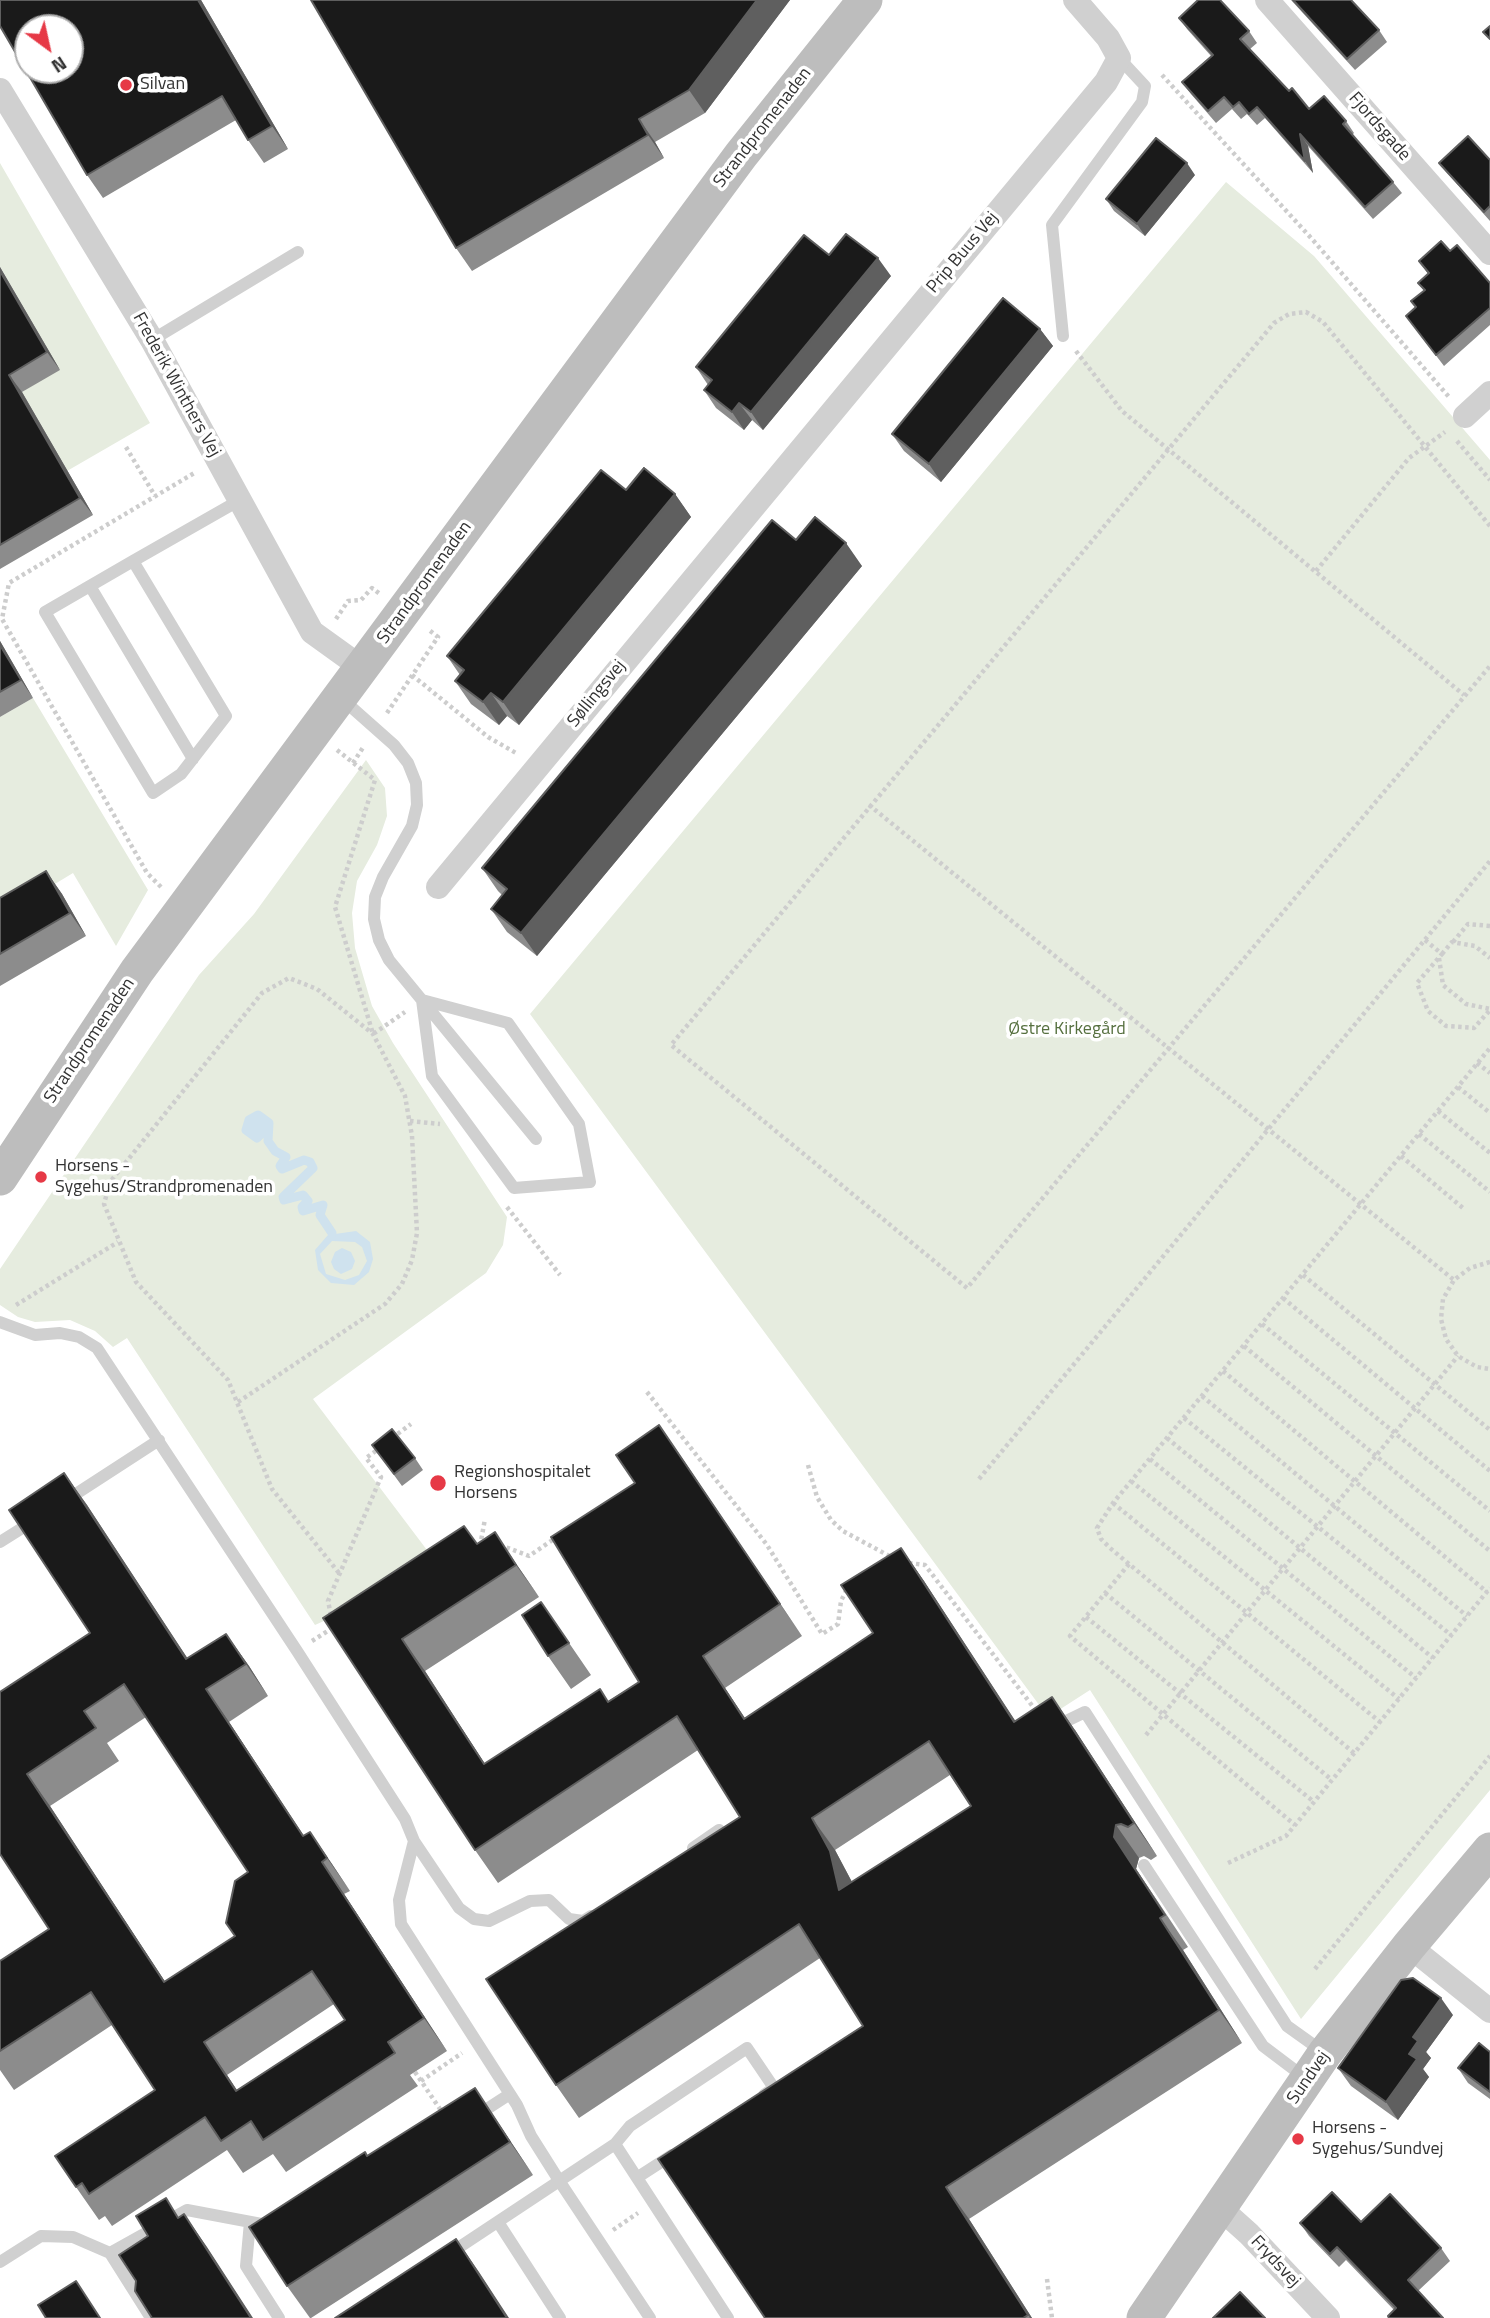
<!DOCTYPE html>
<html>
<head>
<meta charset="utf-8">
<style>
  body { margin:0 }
  #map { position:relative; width:1490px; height:2318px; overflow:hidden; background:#fff; font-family:"Titillium Web",sans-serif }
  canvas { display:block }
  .north { position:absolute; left:14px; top:14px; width:70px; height:70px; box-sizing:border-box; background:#fff; border:2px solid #adadad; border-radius:50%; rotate:147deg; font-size:19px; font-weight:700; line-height:28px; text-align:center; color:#333 }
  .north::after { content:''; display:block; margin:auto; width:24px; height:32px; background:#e63946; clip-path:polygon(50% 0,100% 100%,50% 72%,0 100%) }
</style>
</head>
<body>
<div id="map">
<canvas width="1490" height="2318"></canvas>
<div class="north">N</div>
</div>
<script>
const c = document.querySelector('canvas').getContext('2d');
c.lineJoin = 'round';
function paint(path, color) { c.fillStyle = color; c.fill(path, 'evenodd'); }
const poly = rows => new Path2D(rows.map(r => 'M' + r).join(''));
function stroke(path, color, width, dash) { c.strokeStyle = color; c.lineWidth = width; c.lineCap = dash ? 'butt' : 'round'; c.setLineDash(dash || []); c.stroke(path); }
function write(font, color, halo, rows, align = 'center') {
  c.font = font + ' "Titillium Web",sans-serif'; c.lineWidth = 7; c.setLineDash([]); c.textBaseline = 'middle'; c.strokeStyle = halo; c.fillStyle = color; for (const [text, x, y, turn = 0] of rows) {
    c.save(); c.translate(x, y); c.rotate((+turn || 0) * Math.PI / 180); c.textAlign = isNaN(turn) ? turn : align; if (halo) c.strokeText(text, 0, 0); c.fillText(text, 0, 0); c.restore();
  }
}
const green = poly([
  [0,163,150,423,67,471,22,392,59,369,0,267],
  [1226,182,1314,256,1490,460,1490,1790,1301,2019,1090,1690,1048,1717,530,1014],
  [33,698,148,890,116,946,73,873,12,910,0,910,0,717],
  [366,760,385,788,387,816,377,845,357,881,352,913,355,948,372,1006,393,1043,507,1217,503,1245,486,1273,313,1399,436,1562,386,1593,315,1625,127,1338,113,1347,95,1331,70,1320,35,1322,18,1317,0,1305,0,1269,199,975,254,914]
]);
const water = poly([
  [356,1231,370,1242,373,1259,369,1272,354,1285,331,1283,318,1270,315,1250,328,1235],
  [332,1241,355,1242,362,1247,367,1261,359,1275,345,1280,326,1274,320,1254],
  [342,1248,351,1252,355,1261,352,1269,341,1274,334,1269,331,1262,335,1252]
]);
const stream = poly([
  [255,1126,259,1128,257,1132,251,1126,260,1121,265,1130,257,1138,246,1130,249,1120,258,1115,269,1123,268,1141,275,1151,286,1157,280,1166,282,1169,304,1160,310,1162,313,1168,283,1197,284,1200,303,1195,308,1201,302,1207,303,1211,323,1205,320,1215,332,1233]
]);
const path = poly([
  [1162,75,1312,239,1449,397],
  [1076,351,1122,411,1464,695],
  [1457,441,1490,480],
  [126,447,155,496],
  [1490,526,1323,322,1306,312,1289,314,1274,323,671,1045,967,1288,1490,666],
  [1316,571,1409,458,1445,432],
  [336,619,348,601,361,600,372,588,380,594],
  [412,675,488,737,516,753],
  [387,713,438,637,429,630],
  [337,750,375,780,335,907,373,1034,405,1012],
  [353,763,364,746],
  [869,805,1454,1280],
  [161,887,147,873,2,619,9,583,196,472],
  [1425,940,1442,954,1417,983,1428,1011,1446,1026,1474,1028,1490,1010],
  [1453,942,1468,924,1490,926],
  [1442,954,1452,942,1475,946,1490,958],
  [1439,958,1443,985,1466,1004,1490,1009],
  [1477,1063,1490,1073],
  [1458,1087,1490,1113],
  [1438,1111,1490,1153],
  [410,1121,440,1124],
  [1419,1134,1490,1192],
  [1401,1156,1464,1209],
  [507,1207,560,1275],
  [1490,1262,1470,1268,1454,1280,1443,1299,1441,1319,1446,1339,1458,1356,1477,1367,1490,1369],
  [1303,1275,1490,1430],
  [1283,1298,1490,1471],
  [16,1305,118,1242],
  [1262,1324,1490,1511],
  [1244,1346,1490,1551],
  [1223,1371,1487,1592],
  [647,1392,767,1545,822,1634,838,1624,841,1601,847,1589],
  [1202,1396,1467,1616],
  [238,1402,385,1304,402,1284,412,1260,417,1233,412,1136,405,1096,373,1034,317,989,289,978,262,993,110,1182,104,1204,136,1282,228,1380,272,1489,339,1573],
  [1184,1418,1451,1635],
  [392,1438,411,1424],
  [1167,1438,1433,1658],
  [1150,1459,1416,1678],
  [808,1465,817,1497,831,1520,843,1531,893,1558],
  [979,1479,1490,861],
  [1131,1481,1399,1699],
  [1113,1503,1380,1722],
  [500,1545,529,1556,557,1537],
  [480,1546,485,1519],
  [909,1563,925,1565,1037,1712],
  [1129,1564,1070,1636,1295,1825],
  [1105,1593,1332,1780],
  [331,1615,328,1601,381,1477,366,1458,380,1448],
  [1086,1617,1314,1802],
  [312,1641,334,1627],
  [1146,1735,1458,1356],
  [1354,1753,1110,1548,1101,1539,1097,1528,1113,1503,1490,1048],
  [1228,1863,1286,1836,1490,1588],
  [1315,1969,1490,1756],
  [415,2072,442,2112],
  [421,2081,462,2053],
  [613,2230,638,2213],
  [1047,2279,1052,2318]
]);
const lane = poly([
  [1063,336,1052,225,1142,102,1145,86,1119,58],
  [152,340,298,252],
  [133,561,226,716,181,774,153,793,45,612,133,561,240,500],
  [90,586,193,759],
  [341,698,394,745,408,763,416,783,417,805,412,826,383,877,375,897,374,919,379,940,389,960,536,1139],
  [422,1000,508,1023,579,1124,590,1182,514,1188,432,1076,422,1000],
  [0,1322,35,1335,60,1333,79,1337,97,1348,297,1651,405,1819,414,1841,399,1900,401,1924,517,2105,531,2136,560,2182,650,2318],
  [65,1501,159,1440],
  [0,1542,35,1520],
  [1054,1727,1085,1712,1287,2026,1322,2051],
  [414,1841,459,1908,474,1919,489,1921,530,1901,549,1900,569,1919,583,1921,591,1916],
  [693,1848,719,1830],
  [1144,1865,1263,2046,1304,2077],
  [476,2116,510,2094],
  [615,2144,728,2318],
  [638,2177,672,2155],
  [250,2222,246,2266,279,2318],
  [498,2222,560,2318],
  [110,2253,187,2210,272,2226],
  [449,2254,615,2144,630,2126,747,2048,774,2088,764,2095],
  [0,2262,41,2236,73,2237,110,2253,151,2318]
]);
const street = poly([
  [1267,0,1490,253],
  [0,90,152,340,312,632,362,668],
  [1465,416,1490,393],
  [438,887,1106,82,1119,58,1108,38,1075,0],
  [1409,1946,1490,2011],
  [1220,2208,1249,2234,1328,2318]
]);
const secondary = poly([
  [0,1178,137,971,741,155,865,0],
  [1144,2318,1325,2053,1409,1946,1490,1850]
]);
const wall = poly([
  [201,0,288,149,264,163,248,140,236,120,103,198,87,175],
  [311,0,790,0,705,113,655,142,664,158,472,271,456,248],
  [1291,0,1351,0,1379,30,1387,42,1355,70],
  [1179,18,1249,31,1257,43,1250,49,1289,91,1309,109,1346,121,1354,133,1352,135,1393,182,1402,193,1373,219,1308,146,1313,173,1265,118,1257,125,1247,114,1241,119,1232,109,1216,123,1191,94,1182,82,1211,56,1187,29],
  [1490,160,1490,221,1448,174,1439,163],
  [1195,175,1145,236,1114,211,1106,199],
  [1450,251,1490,283,1490,325,1444,366,1406,316,1416,308,1424,291,1418,283,1428,274,1419,261],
  [829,255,891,276,763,430,752,420,744,430,716,408,704,390,708,385,696,367],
  [0,267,60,370,22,392,93,515,0,569],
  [1040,329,1053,346,941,482,904,451,892,434],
  [626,490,675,494,691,517,519,725,507,716,499,725,471,704,455,681,460,675,447,656],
  [796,540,862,566,537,956,507,932,491,909,502,895,498,891,482,868],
  [0,641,33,698,0,717],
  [46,871,62,894,86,936,0,986,0,898],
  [659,1425,802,1636,725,1688,745,1718,873,1633,901,1548,924,1581,1015,1721,1075,1730,1157,1856,1151,1860,1144,1856,1139,1858,1136,1869,1188,1947,1183,1950,1242,2043,969,2219,1032,2318,765,2318,863,2026,820,1958,579,2118,556,2085,740,1817,698,1750,498,1883,475,1850,323,1618,477,1544,517,1565,539,1597,425,1671,485,1764,608,1701,639,1682,635,1483],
  [950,1775,971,1806,852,1882,835,1850],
  [372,1445,415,1458,423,1470,402,1486],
  [64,1473,87,1505,187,1658,226,1634,249,1666,268,1696,229,1722,304,1836,310,1832,332,1864,350,1891,344,1894,447,2051,410,2075,418,2086,286,2172,273,2154,243,2173,227,2150,112,2226,105,2216,99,2220,76,2187,155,2090,112,2025,14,2090,0,2070,0,1961,49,1929,0,1692,90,1633],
  [146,1717,248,1872,235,1936,165,1982,50,1806,119,1761,107,1743],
  [334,2004,345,2020,237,2090,227,2075],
  [541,1602,591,1675,571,1689,548,1656],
  [1453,2015,1426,2052,1431,2058,1423,2069,1429,2077,1398,2120,1351,2086,1338,2068],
  [1490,2052,1490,2099,1468,2083,1458,2068],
  [475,2088,533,2175,311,2318,310,2318,287,2286,367,2156],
  [1361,2222,1441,2248,1450,2261,1418,2291,1394,2310,1346,2260,1339,2267,1309,2236,1300,2223]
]);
const shadedWall = poly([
  [198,0,201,0,288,149,272,126],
  [757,0,790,0,705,113,689,90],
  [639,119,655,142,664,158,648,135],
  [1300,134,1308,146,1313,173,1305,161],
  [1187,163,1195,175,1145,236,1137,224],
  [878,258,891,276,763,430,751,412],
  [0,267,60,370,47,352,0,271],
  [1040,329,1053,346,941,482,929,464],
  [9,375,22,392,93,515,80,498],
  [739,403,752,420,744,430,732,412],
  [675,494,691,517,519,725,503,702],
  [846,543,862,566,537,956,521,933],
  [0,641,33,698,21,680,0,645],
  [491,693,507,716,499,725,483,702],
  [46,871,62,894,86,936,70,913],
  [659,1425,682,1458,802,1636,780,1604],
  [64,1473,87,1505,209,1691,186,1659],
  [495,1532,517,1565,539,1597,516,1565],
  [901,1548,924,1581,1037,1754,1014,1722],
  [226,1634,249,1666,268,1696,246,1664],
  [402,1639,425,1671,506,1797,484,1764],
  [703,1656,725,1688,767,1752,744,1719],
  [206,1689,229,1722,325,1869,303,1836],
  [1052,1697,1075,1730,1157,1856,1134,1823],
  [27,1774,50,1806,187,2015,164,1982],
  [812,1818,835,1850,853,1884,839,1890],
  [1116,1825,1139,1858,1136,1869,1188,1947,1114,1837],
  [310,1832,332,1864,350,1891,327,1858],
  [322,1862,344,1894,447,2051,424,2018],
  [1160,1918,1183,1950,1242,2043,1219,2010],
  [1441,1998,1453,2015,1426,2052,1431,2058,1423,2069,1429,2077,1398,2120,1386,2102,1413,2037],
  [204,2042,227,2075,258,2123,236,2091],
  [475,2088,533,2175,510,2142],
  [946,2187,969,2219,1032,2318,1030,2318,1028,2315],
  [184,2214,207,2247,253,2318,251,2318],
  [456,2239,479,2272,509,2318,507,2318]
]);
const building = poly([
  [0,0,198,0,272,126,248,140,222,96,87,175,0,26,0,0],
  [28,28,70,28,70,70,28,70,28,28],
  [311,0,757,0,689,90,639,119,648,135,456,248,311,0],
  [1198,0,1220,0,1249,31,1240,39,1289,91,1292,88,1309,109,1324,96,1346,121,1343,124,1393,182,1365,207,1300,134,1305,161,1257,107,1249,114,1239,102,1233,107,1224,97,1208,111,1182,82,1213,55,1179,18,1198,0],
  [1293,0,1351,0,1379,30,1347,59,1293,0],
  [1490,26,1490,39,1483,32,1490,26],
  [1468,136,1490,160,1490,206,1484,212,1439,163,1468,136],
  [1156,138,1187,163,1137,224,1106,199,1156,138],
  [846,234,878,258,751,412,739,403,732,412,704,390,712,380,696,367,804,235,829,255,846,234],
  [1441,241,1450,251,1457,245,1490,283,1490,308,1436,355,1406,316,1416,307,1411,301,1425,290,1418,283,1429,273,1419,261,1441,241],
  [0,271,47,352,9,375,80,498,0,545,0,271],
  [1003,298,1040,329,929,464,892,434,1003,298],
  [644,468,675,494,503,702,491,693,483,702,455,681,464,670,447,656,601,470,626,490,644,468],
  [815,517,846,543,521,933,491,909,507,889,482,868,772,520,796,540,815,517],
  [0,645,21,680,0,692,0,645],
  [46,871,70,913,0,954,0,898,46,871],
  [659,1425,780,1604,703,1656,744,1719,873,1633,841,1585,901,1548,1014,1722,1052,1697,1134,1823,1128,1827,1121,1824,1116,1825,1114,1837,1165,1915,1160,1918,1219,2010,946,2187,1028,2315,1023,2318,765,2318,658,2159,863,2026,799,1924,556,2085,486,1979,740,1817,677,1716,475,1850,323,1618,464,1526,477,1544,495,1532,516,1565,402,1639,484,1764,600,1689,608,1702,639,1682,551,1537,635,1483,616,1455,659,1425],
  [929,1741,971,1806,839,1890,830,1851,812,1818,929,1741],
  [392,1429,415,1458,394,1474,372,1445,392,1429],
  [64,1473,186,1659,226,1634,246,1664,206,1689,303,1836,310,1832,327,1858,322,1862,424,2018,388,2042,395,2053,263,2140,251,2121,221,2141,205,2117,89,2194,82,2183,76,2187,55,2156,155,2090,91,1992,0,2051,0,1961,49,1929,0,1854,0,1692,90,1633,9,1510,64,1473],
  [124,1684,248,1872,235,1881,226,1923,235,1936,164,1982,27,1774,96,1728,84,1711,124,1684],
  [312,1971,345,2020,236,2091,204,2042,312,1971],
  [541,1602,569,1643,548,1656,522,1615,541,1602],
  [1413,1978,1441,1998,1413,2037,1418,2041,1409,2054,1417,2059,1386,2102,1338,2068,1401,1980,1413,1978],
  [1479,2043,1490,2052,1490,2092,1458,2068,1479,2043],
  [475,2088,510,2142,287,2286,249,2227,365,2152,367,2156,475,2088],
  [1332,2192,1361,2222,1390,2194,1441,2248,1408,2280,1443,2318,1389,2318,1388,2316,1396,2308,1337,2247,1330,2254,1300,2223,1332,2192],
  [166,2198,178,2218,184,2214,251,2318,152,2318,135,2291,136,2281,119,2255,148,2236,136,2216,166,2198],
  [456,2239,507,2318,335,2318,456,2239],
  [76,2281,100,2318,46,2318,38,2305,76,2281],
  [1240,2292,1265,2318,1213,2318,1240,2292]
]);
const markers = [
  [126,85,7,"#e63946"],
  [41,1177,7,"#e63946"],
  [438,1483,9,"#e63946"],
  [1298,2139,7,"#e63946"]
];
const poiNames = [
  ["Silvan",140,85],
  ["Horsens -",55,1167],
  ["Sygehus/Strandpromenaden",55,1188],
  ["Regionshospitalet",454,1473],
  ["Horsens",454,1494],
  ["Horsens -",1312,2129],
  ["Sygehus/Sundvej",1312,2150]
];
const streetNames = [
  ["Fjordsgade",1379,127,49],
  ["Strandpromenaden",763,128,-52],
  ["Prip Buus Vej",963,253,-50],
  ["Frederik Winthers Vej",176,385,61],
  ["Strandpromenaden",425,583,-54],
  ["Søllingsvej",597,694,-51],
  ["Strandpromenaden",90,1041,-56],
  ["Sundvej",1309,2078,-55],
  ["Frydsvej",1275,2262,47]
];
const parkNames = [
  ["Østre Kirkegård",1067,1030]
];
paint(green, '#e6ecdf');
paint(water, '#cfe2ee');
stroke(stream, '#cfe2ee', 9);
stroke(path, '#cdcdcd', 4.5, [3.5, 3.5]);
stroke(lane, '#d0d0d0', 12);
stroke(street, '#d0d0d0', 24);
stroke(secondary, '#bdbdbd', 35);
paint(wall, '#8c8c8c');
paint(shadedWall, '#5f5f5f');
paint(building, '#1a1a1a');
stroke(building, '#5f5f5f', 2);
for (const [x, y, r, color] of markers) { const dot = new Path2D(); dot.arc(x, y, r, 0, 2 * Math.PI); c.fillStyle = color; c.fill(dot); stroke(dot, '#fff', 2.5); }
write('18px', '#333', '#fff', poiNames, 'left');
write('18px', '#333', '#fff', streetNames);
write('18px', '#56703f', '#fff', parkNames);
</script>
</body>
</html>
